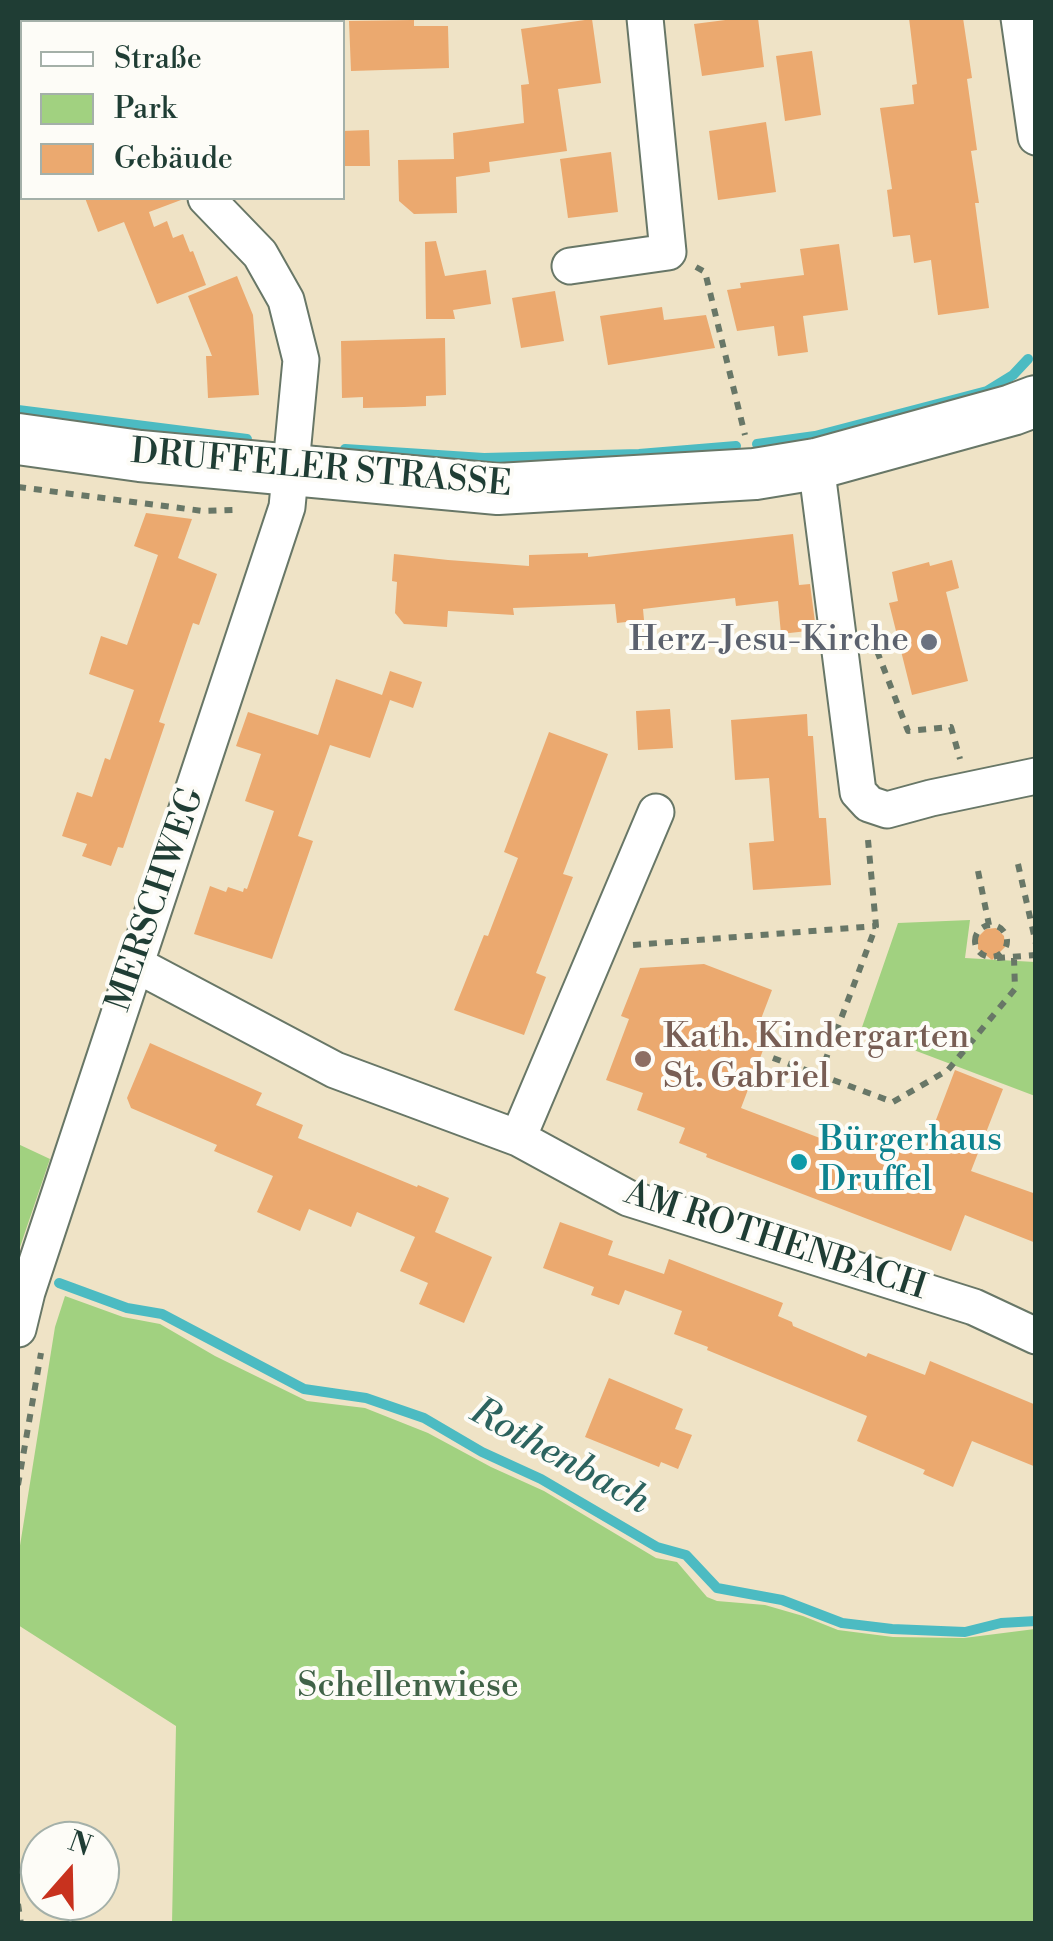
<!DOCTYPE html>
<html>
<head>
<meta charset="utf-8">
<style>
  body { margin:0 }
  #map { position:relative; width:1053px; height:1941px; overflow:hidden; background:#efe3c6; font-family:"Libre Bodoni",serif }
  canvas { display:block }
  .frame { position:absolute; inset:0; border:20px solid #1f3d34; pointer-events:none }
  .legend { position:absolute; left:20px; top:20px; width:325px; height:180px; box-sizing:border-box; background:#fdfcf7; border:2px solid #a4b0a9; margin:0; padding:12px 18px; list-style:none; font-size:30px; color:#1f3d34 }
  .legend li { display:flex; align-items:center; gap:20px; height:50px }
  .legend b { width:50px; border:2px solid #a4b0a9 }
  .north { position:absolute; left:20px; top:1821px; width:100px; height:100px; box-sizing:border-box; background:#fdfcf7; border:2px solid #a4b0a9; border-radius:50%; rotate:20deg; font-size:28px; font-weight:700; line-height:40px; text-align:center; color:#1f3d34 }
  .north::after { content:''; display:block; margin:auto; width:35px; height:45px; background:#c8321e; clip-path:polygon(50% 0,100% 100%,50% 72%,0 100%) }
</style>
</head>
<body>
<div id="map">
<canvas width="1053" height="1941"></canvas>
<div class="frame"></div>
<ul class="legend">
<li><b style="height:12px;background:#fff"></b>Straße</li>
<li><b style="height:28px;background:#a1d180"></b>Park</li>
<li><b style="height:28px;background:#eba96f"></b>Gebäude</li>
</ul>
<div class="north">N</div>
</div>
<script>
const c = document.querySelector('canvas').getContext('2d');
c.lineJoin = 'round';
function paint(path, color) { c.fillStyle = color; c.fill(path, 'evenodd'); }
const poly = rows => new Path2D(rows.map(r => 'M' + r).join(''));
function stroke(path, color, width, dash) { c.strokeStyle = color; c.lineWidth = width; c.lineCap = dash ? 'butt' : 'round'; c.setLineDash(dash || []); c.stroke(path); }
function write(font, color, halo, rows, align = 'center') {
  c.font = font + ' "Libre Bodoni",serif'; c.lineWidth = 8; c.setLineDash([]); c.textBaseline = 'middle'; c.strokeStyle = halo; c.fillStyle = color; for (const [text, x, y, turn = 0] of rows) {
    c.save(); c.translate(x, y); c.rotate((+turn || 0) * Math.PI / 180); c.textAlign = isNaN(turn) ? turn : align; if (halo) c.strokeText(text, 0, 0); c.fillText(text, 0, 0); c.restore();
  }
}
const green = poly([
  [970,920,965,958,1035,962,1035,1096,861,1030,898,923],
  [18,1144,50,1159,18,1253],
  [65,1296,123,1317,160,1324,215,1356,307,1401,365,1408,428,1433,491,1467,544,1491,656,1558,677,1562,707,1597,717,1601,765,1605,803,1616,838,1630,893,1637,964,1638,1035,1629,1035,1923,172,1923,176,1726,18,1625,18,1558,55,1327]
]);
const stream = poly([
  [18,410,247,439],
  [757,444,815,436,987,391,1013,375,1028,359],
  [345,449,484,458,639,454,736,446],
  [59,1283,127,1308,162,1314,304,1389,366,1398,424,1418,482,1452,541,1479,657,1547,686,1555,717,1588,782,1600,842,1623,892,1629,965,1632,1001,1623,1036,1621]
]);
const building = poly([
  [741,18,758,18,764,67,702,76,694,24],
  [909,18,963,18,972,78,967,79,977,150,971,151,979,203,975,203,989,308,938,315,931,260,914,263,910,235,893,237,887,190,892,189,880,108,914,104,912,85,917,84],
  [592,19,601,83,558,89,567,151,489,162,490,172,456,177,457,213,414,214,399,201,398,160,454,159,453,133,524,123,521,85,529,84,521,29],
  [414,20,414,26,448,26,449,68,351,71,349,21],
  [812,51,821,115,785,121,776,56],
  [766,122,776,192,718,200,709,131],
  [369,130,370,166,342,166,342,131],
  [611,152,618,212,568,218,560,159],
  [85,198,181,198,181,200,149,212,154,227,167,221,173,238,183,234,190,252,193,251,206,285,157,304,124,222,98,232],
  [436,241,445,276,486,270,491,304,453,310,455,319,426,319,425,242],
  [839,244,848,310,803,316,808,352,778,356,774,326,737,331,727,290,741,288,740,283,804,275,800,249],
  [237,276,253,315,259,395,208,398,206,356,212,356,188,296],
  [555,291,564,341,521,348,512,298],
  [662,307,664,320,706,315,715,348,608,365,600,316],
  [445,338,446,395,426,396,426,406,404,407,363,408,363,397,342,398,341,341],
  [146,513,192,519,178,558,217,574,199,625,193,623,159,722,165,724,123,848,118,847,111,866,82,856,87,844,62,836,77,792,92,797,105,758,110,760,134,690,89,674,101,636,127,645,158,555,134,546],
  [793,534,799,585,810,584,816,630,781,634,778,601,736,606,735,598,643,609,644,620,617,623,615,604,513,608,514,615,448,611,447,627,404,624,395,613,397,582,392,581,394,554,448,560,529,566,529,555,588,553,588,557],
  [952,560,959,588,946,592,968,681,912,695,889,603,898,601,892,572,929,562,930,566],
  [390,671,422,682,413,708,390,700,370,758,330,745,298,836,313,841,272,959,194,934,210,886,226,892,228,887,243,892,244,888,247,889,274,811,245,801,261,754,236,746,248,712,318,735,336,679,382,695],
  [670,709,673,748,638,750,636,711],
  [807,714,808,736,813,736,819,818,826,818,831,885,753,890,749,843,774,841,769,778,735,780,731,720],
  [549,732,608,754,563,874,573,877,536,973,546,977,524,1035,454,1010,484,935,488,936,518,858,504,852],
  [996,928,1004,936,1005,947,992,960,978,949,978,937,986,929],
  [704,964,772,990,756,1032,768,1037,741,1108,833,1143,839,1127,891,1148,896,1134,926,1146,955,1070,1003,1089,971,1171,1036,1194,1036,1243,965,1215,951,1251,706,1157,707,1154,679,1143,685,1128,637,1110,643,1093,606,1080,629,1019,621,1016,640,968],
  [150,1043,262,1093,256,1105,303,1125,298,1138,417,1187,418,1185,449,1198,435,1232,492,1257,464,1323,419,1304,428,1283,400,1271,415,1237,357,1212,351,1227,309,1209,300,1231,257,1212,273,1176,214,1151,217,1145,131,1108,127,1098],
  [560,1222,613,1241,608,1255,664,1274,669,1259,783,1303,778,1316,792,1322,793,1326,866,1357,868,1353,925,1375,930,1361,1036,1405,1036,1467,972,1441,953,1487,923,1474,925,1470,857,1441,867,1416,707,1350,708,1347,674,1334,682,1311,625,1290,619,1305,591,1295,594,1287,543,1268],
  [609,1378,683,1409,675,1429,692,1435,678,1469,661,1462,659,1467,585,1437]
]);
const path = poly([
  [18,53,22,52],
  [696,267,705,272,745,435],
  [18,487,203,511,234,510],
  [877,651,908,731,951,727,960,759],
  [1018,864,1036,944],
  [978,871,989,925],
  '975 941a16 16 0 1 1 32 0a16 16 0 1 1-32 0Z',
  [633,945,876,926],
  [997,958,1036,955],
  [773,1058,893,1102,948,1070,1015,989,1014,958],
  [819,1077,876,926,868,840],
  [18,1485,41,1353],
  [18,1904,21,1924]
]);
const street = poly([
  [166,18,166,22],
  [1019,18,1036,137],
  [570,266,668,252,645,18],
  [816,464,858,792,869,804,887,810,931,798,1036,776],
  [135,964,335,1070,518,1138,628,1198,974,1307,1036,1336],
  [518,1138,656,812],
  [18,1329,27,1292,287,507,301,360,286,300,260,254,206,198]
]);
const secondary = poly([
  [18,439,140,456,498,489,755,474,816,464,1012,410,1036,401]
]);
const markers = [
  [929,642,10,"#6b7280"],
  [643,1059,10,"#8d6e63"],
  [799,1162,10,"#0f9aa8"]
];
const streetNames = [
  ["DRUFFELER STRASSE",321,470,5],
  ["MERSCHWEG",157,900,-71],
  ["AM ROTHENBACH",775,1242,18]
];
const worshipNames = [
  ["Herz-Jesu-Kirche",909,642]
];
const educationNames = [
  ["Kath. Kindergarten",663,1039],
  ["St. Gabriel",663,1079]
];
const cultureNames = [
  ["Bürgerhaus",819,1142],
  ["Druffel",819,1182]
];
const parkNames = [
  ["Schellenwiese",408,1688]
];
const waterNames = [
  ["Rothenbach",559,1458,29]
];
paint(green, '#a1d180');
stroke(stream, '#4cbbc2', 10);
paint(building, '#eba96f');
stroke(street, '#687767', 39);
stroke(secondary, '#687767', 54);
stroke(path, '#687767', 6, [8, 8]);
stroke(street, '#fff', 35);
stroke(secondary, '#fff', 50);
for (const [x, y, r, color] of markers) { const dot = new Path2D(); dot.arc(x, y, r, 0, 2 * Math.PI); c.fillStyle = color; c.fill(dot); stroke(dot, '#fdfcf7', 4); }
write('35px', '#1f3d34', '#fdfcf7', streetNames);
write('35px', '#5b616d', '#fdfcf7', worshipNames, 'right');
write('35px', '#785e54', '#fdfcf7', educationNames, 'left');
write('35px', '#0d838f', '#fdfcf7', cultureNames, 'left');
write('35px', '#406247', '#fdfcf7', parkNames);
write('italic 38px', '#2c635f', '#fdfcf7', waterNames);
</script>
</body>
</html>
